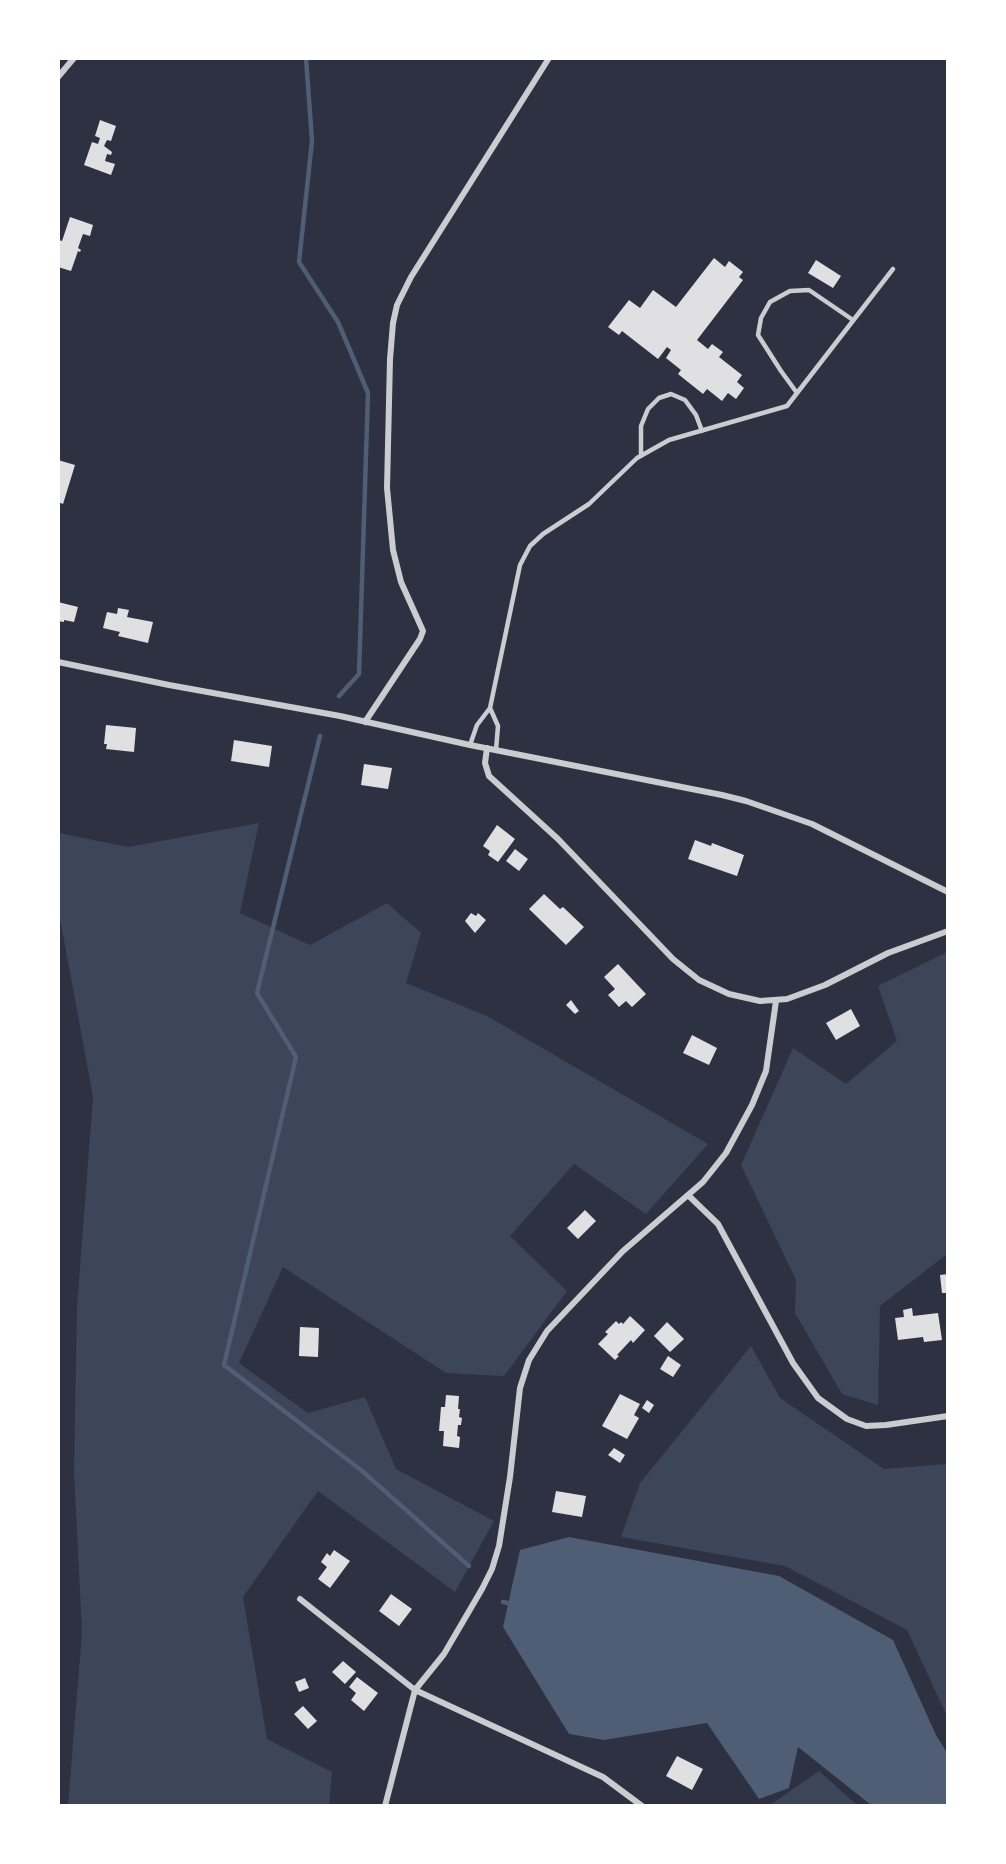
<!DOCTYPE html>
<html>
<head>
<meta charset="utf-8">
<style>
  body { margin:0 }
  #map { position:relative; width:1006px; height:1864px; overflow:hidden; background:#2d3142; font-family:"Space Grotesk",sans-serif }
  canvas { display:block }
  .frame { position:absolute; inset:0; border:60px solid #fff; pointer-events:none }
</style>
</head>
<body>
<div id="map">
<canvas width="1006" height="1864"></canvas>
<div class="frame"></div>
</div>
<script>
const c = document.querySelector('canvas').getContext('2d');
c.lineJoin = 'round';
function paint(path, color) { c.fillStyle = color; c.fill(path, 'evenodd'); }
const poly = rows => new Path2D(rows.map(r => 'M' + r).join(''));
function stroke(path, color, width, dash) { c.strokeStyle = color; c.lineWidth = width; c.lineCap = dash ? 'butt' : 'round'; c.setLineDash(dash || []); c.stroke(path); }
const green = poly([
  [259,823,240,913,310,945,387,903,421,933,406,983,487,1016,708,1144,646,1214,574,1164,510,1236,567,1291,504,1376,446,1373,283,1267,239,1363,308,1413,365,1397,396,1469,494,1521,455,1592,318,1491,243,1597,267,1739,332,1772,329,1805,68,1805,82,1632,74,1471,77,1306,93,1097,59,913,59,833,128,847],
  [947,952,947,1254,880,1306,878,1405,842,1394,795,1313,796,1280,741,1165,793,1048,846,1084,897,1041,878,986],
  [751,1346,780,1398,884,1469,947,1464,947,1716,907,1630,785,1566,621,1537,640,1483],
  [819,1771,857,1805,770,1805]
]);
const water = poly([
  [569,1537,779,1576,893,1640,936,1735,947,1753,947,1805,871,1805,798,1747,789,1788,759,1799,707,1723,604,1740,569,1734,503,1627,520,1550]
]);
const stream = poly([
  [306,58,312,141,299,262,338,322,368,393,359,674,339,696],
  [320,736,257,993,296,1057,224,1365,361,1470,469,1566],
  [503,1602,512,1604]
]);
const building = poly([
  [100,120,116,126,111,141,107,140,104,146,112,152,111,155,107,154,105,161,115,164,111,175,84,165,92,142,98,144,100,138,95,136],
  [70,217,93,225,90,236,83,234,78,248,81,250,80,252,78,251,71,271,58,267,58,242,59,240,62,241],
  [714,258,725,267,729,261,743,272,739,277,743,280,697,340,708,349,712,344,723,352,719,357,742,375,737,382,744,388,736,399,728,393,722,401,707,389,703,394,678,374,681,370,666,358,671,350,667,347,658,359,622,331,619,335,608,327,629,300,640,308,653,290,676,307],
  [816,260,841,276,833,288,808,273],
  [58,460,75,465,63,504,58,502],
  [58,602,78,607,74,622,64,620,64,622,58,621],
  [118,608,129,610,127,617,153,622,148,643,118,636,120,632,103,628,107,612,117,614],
  [106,725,136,728,134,752,106,749,107,744,104,744],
  [234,740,272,746,269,767,231,761],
  [364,764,392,768,388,789,361,785],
  [497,825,515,839,498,862,488,855,490,851,483,846],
  [695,840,711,846,712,843,744,855,737,876,688,859],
  [515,849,528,859,519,871,506,861],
  [544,894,560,909,563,907,584,927,566,945,529,909],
  [471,913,476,916,478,913,486,920,475,933,465,921],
  [618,964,646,994,632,1007,626,1001,619,1007,608,995,615,989,604,977],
  [571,1000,579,1011,575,1014,566,1005],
  [851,1009,860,1026,836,1040,826,1023],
  [692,1035,717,1048,709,1065,683,1053],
  [585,1210,596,1221,578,1239,567,1228],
  [948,1274,948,1293,942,1293,940,1275],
  [912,1308,913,1316,938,1313,942,1340,924,1342,923,1337,898,1340,895,1318,904,1317,903,1310],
  [630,1316,645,1330,633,1343,631,1340,617,1355,619,1356,615,1360,598,1344,608,1334,605,1332,616,1321,619,1324,621,1322,623,1324],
  [667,1322,684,1339,670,1352,654,1336],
  [300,1327,319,1328,318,1357,299,1356],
  [668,1356,681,1365,673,1377,660,1369],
  [620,1394,640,1404,634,1415,639,1418,627,1439,602,1426],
  [446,1395,459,1396,458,1409,460,1409,459,1417,462,1418,461,1425,458,1425,457,1436,460,1437,459,1448,443,1446,444,1431,439,1431,441,1407,445,1407],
  [647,1400,654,1405,649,1413,642,1408],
  [614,1448,625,1455,620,1463,608,1455],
  [556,1491,586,1496,582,1517,552,1512],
  [334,1550,350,1561,330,1588,318,1579,327,1567,321,1562,327,1553,330,1556],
  [391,1594,412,1609,399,1626,379,1611],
  [343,1661,356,1672,345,1684,332,1672],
  [357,1677,378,1693,364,1711,351,1700,356,1693,349,1687],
  [305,1678,309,1688,299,1692,295,1682],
  [303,1706,317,1721,308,1729,294,1714],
  [677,1756,703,1769,692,1790,666,1776]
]);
const service = poly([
  [797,393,781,371,758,335,761,318,770,302,790,291,809,290,853,320],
  [641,456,641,426,648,409,659,398,671,394,685,400,696,415,702,431],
  [490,708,520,565,530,546,543,534,589,504,637,458,669,440,787,406,893,269],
  [470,745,477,725,490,708,498,726,496,750]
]);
const minor = poly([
  [58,77,74,58],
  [58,662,169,685,340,716,470,745,722,795,746,801,812,824,948,892],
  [365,722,420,639,423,631,401,582,393,550,387,488,390,359,393,323,397,305,411,277,549,58],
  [487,748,485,763,489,776,558,839,673,959,699,980,729,994,760,1001,787,999,825,985,888,953,948,931],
  [688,1195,718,1224,793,1363,818,1398,847,1419,866,1426,886,1425,948,1416],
  [300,1599,415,1690,603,1777,642,1806],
  [385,1806,415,1690,444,1654,482,1589,492,1569,499,1546,510,1477,520,1388,529,1360,547,1331,623,1251,703,1182,726,1153,752,1105,766,1071,776,1001]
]);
paint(green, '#3c4559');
paint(water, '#4f5d75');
stroke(stream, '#4f5d75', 4.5);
paint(building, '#e0e0e3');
stroke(service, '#caccd0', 4.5);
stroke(minor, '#caccd0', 6);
</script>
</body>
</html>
